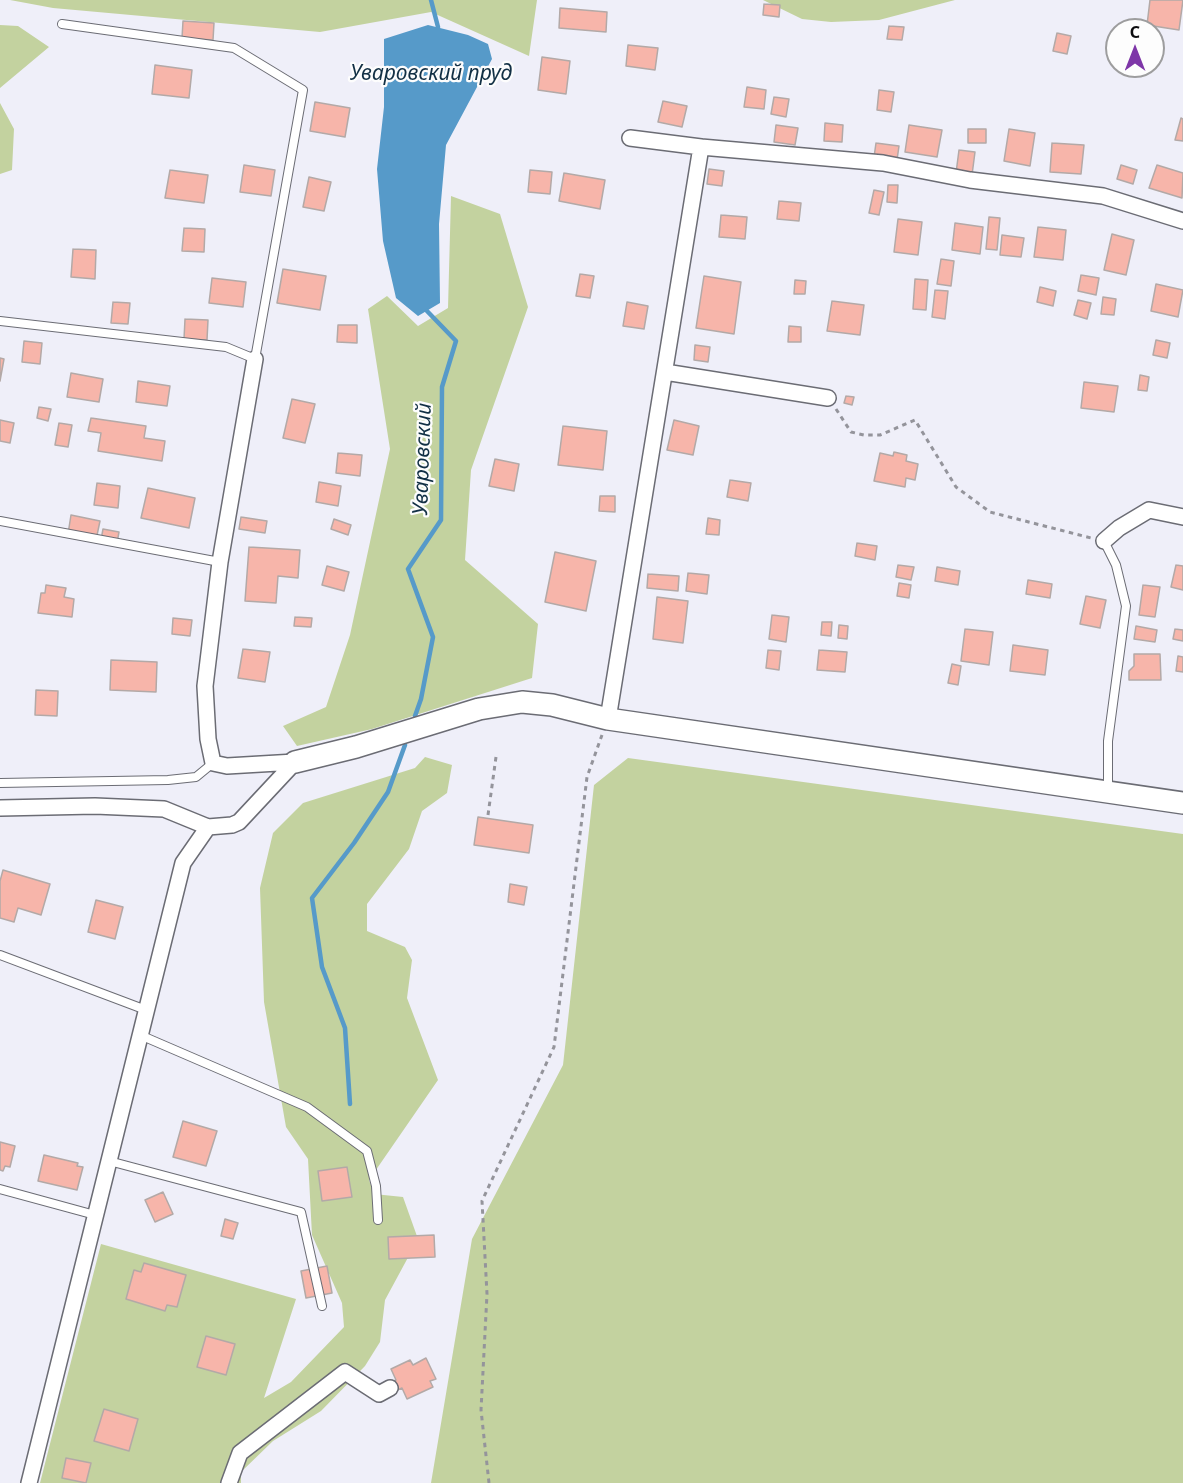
<!DOCTYPE html>
<html>
<head>
<meta charset="utf-8">
<style>
  body { margin:0 }
  #map { position:relative; width:1183px; height:1483px; overflow:hidden; background:#efeff9; font-family:"Noto Sans",sans-serif }
  canvas { display:block }
  .north { position:absolute; left:1105px; top:18px; width:60px; height:60px; box-sizing:border-box; background:#fdfdfd; border:2px solid #9d9d9e; border-radius:50%; rotate:0deg; font-size:16px; font-weight:700; line-height:24px; text-align:center; color:#0c0c0f }
  .north::after { content:''; display:block; margin:auto; width:21px; height:27px; background:#7e36a8; clip-path:polygon(50% 0,100% 100%,50% 72%,0 100%) }
</style>
</head>
<body>
<div id="map">
<canvas width="1183" height="1483"></canvas>
<div class="north">С</div>
</div>
<script>
const c = document.querySelector('canvas').getContext('2d');
c.lineJoin = 'round';
function paint(path, color) { c.fillStyle = color; c.fill(path, 'evenodd'); }
const poly = rows => new Path2D(rows.map(r => 'M' + r).join(''));
function stroke(path, color, width, dash) { c.strokeStyle = color; c.lineWidth = width; c.lineCap = dash ? 'butt' : 'round'; c.setLineDash(dash || []); c.stroke(path); }
function write(font, color, halo, rows, align = 'center') {
  c.font = font + ' "Noto Sans",sans-serif'; c.lineWidth = 4.5; c.setLineDash([]); c.textBaseline = 'middle'; c.strokeStyle = halo; c.fillStyle = color; for (const [text, x, y, turn = 0] of rows) {
    c.save(); c.translate(x, y); c.rotate((+turn || 0) * Math.PI / 180); c.textAlign = isNaN(turn) ? turn : align; if (halo) c.strokeText(text, 0, 0); c.fillText(text, 0, 0); c.restore();
  }
}
const green = poly([
  [10,0,537,0,529,56,431,12,320,32,53,8],
  [763,0,955,0,879,20,831,22,802,19],
  [0,25,18,26,49,47,0,88],
  [0,103,14,129,12,170,0,174],
  [451,196,500,214,528,307,471,470,465,560,538,624,532,678,372,729,297,746,283,726,326,707,350,635,390,449,368,309,387,296,418,326,448,308],
  [425,757,452,765,447,793,422,811,409,849,367,904,367,931,405,947,412,960,407,998,438,1080,369,1180,374,1194,403,1197,418,1239,385,1300,380,1342,365,1366,321,1411,273,1441,241,1472,241,1483,40,1483,101,1244,296,1299,264,1398,291,1382,344,1327,342,1303,312,1235,308,1159,286,1127,264,1002,260,888,273,833,303,803,415,768],
  [628,758,1183,834,1183,1483,431,1483,472,1239,563,1065,594,785]
]);
const water = poly([
  [428,25,468,35,488,44,492,59,446,145,439,224,440,303,418,316,396,298,383,241,377,169,384,107,384,39]
]);
const stream = poly([
  [431,0,438,27],
  [415,716,421,699,433,637,408,569,441,520,442,387,456,341,427,311],
  [350,1104,345,1028,322,967,312,898,354,843,388,792,405,745]
]);
const building = poly([
  [1150,0,1183,0,1179,30,1147,25,1150,0],
  [764,4,780,5,779,17,763,15,764,4],
  [560,8,607,12,606,32,559,28,560,8],
  [183,21,214,23,213,40,182,38,183,21],
  [889,26,904,27,902,40,887,39,889,26],
  [1057,33,1071,36,1067,54,1053,51,1057,33],
  [628,45,658,48,655,70,626,66,628,45],
  [542,57,570,61,566,94,538,90,542,57],
  [155,65,192,70,189,98,152,94,155,65],
  [747,87,766,90,764,109,744,107,747,87],
  [879,90,894,92,891,112,877,110,879,90],
  [774,97,789,99,786,117,771,114,774,97],
  [663,101,687,106,682,127,658,122,663,101],
  [315,102,350,108,345,137,310,131,315,102],
  [1181,118,1183,119,1183,141,1175,140,1181,118],
  [825,123,843,125,842,142,824,141,825,123],
  [776,125,798,128,795,145,774,142,776,125],
  [909,125,942,130,937,157,905,152,909,125],
  [968,129,986,129,986,143,968,143,968,129],
  [1009,129,1035,133,1030,166,1004,161,1009,129],
  [876,143,899,146,897,160,874,157,876,143],
  [1052,143,1084,145,1081,174,1050,172,1052,143],
  [959,150,975,152,972,175,956,173,959,150],
  [244,165,275,170,271,196,240,192,244,165],
  [1121,165,1137,170,1133,184,1117,179,1121,165],
  [1157,165,1183,173,1182,198,1149,188,1157,165],
  [709,169,724,171,722,186,707,184,709,169],
  [170,170,208,175,204,203,165,198,170,170],
  [530,170,552,172,550,194,528,192,530,170],
  [564,173,605,180,600,209,559,201,564,173],
  [309,177,331,182,324,211,303,207,309,177],
  [888,185,898,185,897,203,887,202,888,185],
  [874,190,884,192,879,215,869,213,874,190],
  [779,201,801,203,799,221,777,219,779,201],
  [721,215,747,217,745,239,719,237,721,215],
  [989,217,1000,218,997,250,986,249,989,217],
  [898,219,922,222,918,255,894,252,898,219],
  [955,223,983,227,980,254,952,250,955,223],
  [1038,227,1066,230,1063,260,1034,257,1038,227],
  [184,228,205,229,204,252,182,251,184,228],
  [1112,234,1134,240,1126,275,1104,270,1112,234],
  [1002,235,1024,238,1021,257,1000,255,1002,235],
  [73,249,96,250,95,279,71,277,73,249],
  [941,259,954,261,951,286,937,284,941,259],
  [283,269,326,276,320,310,277,303,283,269],
  [580,274,594,276,590,298,576,296,580,274],
  [1081,275,1099,278,1096,295,1078,291,1081,275],
  [704,276,741,282,734,334,696,328,704,276],
  [212,278,246,282,243,307,209,303,212,278],
  [915,279,928,280,926,310,913,309,915,279],
  [795,280,806,281,805,294,794,294,795,280],
  [1156,284,1183,290,1178,317,1151,311,1156,284],
  [1040,287,1056,291,1053,306,1037,302,1040,287],
  [935,290,948,291,945,319,932,317,935,290],
  [1103,297,1116,299,1114,315,1101,314,1103,297],
  [1078,300,1091,303,1087,319,1074,315,1078,300],
  [832,301,864,305,860,335,827,331,832,301],
  [113,302,130,303,128,324,111,323,113,302],
  [627,302,648,306,644,329,623,326,627,302],
  [185,319,208,320,207,340,184,339,185,319],
  [338,325,357,325,357,343,337,342,338,325],
  [789,326,801,327,801,342,788,342,789,326],
  [1156,340,1170,343,1167,358,1153,355,1156,340],
  [24,341,42,343,40,364,22,362,24,341],
  [695,345,710,347,708,362,694,360,695,345],
  [0,358,4,359,0,381,0,358],
  [71,373,103,379,99,402,67,397,71,373],
  [1140,375,1149,377,1147,391,1138,390,1140,375],
  [138,381,170,386,167,406,136,402,138,381],
  [1084,382,1118,386,1114,412,1081,408,1084,382],
  [846,396,854,397,852,405,844,403,846,396],
  [292,399,315,404,305,443,283,438,292,399],
  [39,407,51,409,48,421,37,418,39,407],
  [91,418,146,426,144,438,165,441,162,461,98,451,101,433,88,431,91,418],
  [0,420,14,423,10,443,0,441,0,420],
  [674,420,699,426,693,455,667,450,674,420],
  [59,423,72,425,68,447,55,445,59,423],
  [563,426,607,431,603,470,558,465,563,426],
  [894,452,907,455,906,461,918,464,915,480,906,478,905,487,874,481,880,453,893,456,894,452],
  [338,453,362,455,360,476,336,473,338,453],
  [495,459,519,464,514,491,489,486,495,459],
  [730,480,751,483,748,501,727,497,730,480],
  [319,482,341,486,338,506,316,502,319,482],
  [97,483,120,486,118,508,94,505,97,483],
  [148,488,195,498,189,528,141,518,148,488],
  [600,496,615,496,615,512,599,511,600,496],
  [71,515,100,521,96,540,68,534,71,515],
  [241,517,267,521,265,533,239,529,241,517],
  [708,518,720,520,719,535,706,534,708,518],
  [334,519,351,525,348,535,331,529,334,519],
  [103,529,119,532,117,543,101,540,103,529],
  [857,543,877,546,875,560,855,556,857,543],
  [249,547,300,550,298,578,278,576,276,603,245,601,249,547],
  [555,552,596,561,586,611,545,602,555,552],
  [898,565,914,567,911,580,896,577,898,565],
  [1176,565,1183,566,1183,590,1171,587,1176,565],
  [327,566,349,572,344,591,322,585,327,566],
  [937,567,960,571,958,585,935,581,937,567],
  [688,573,709,575,707,594,686,591,688,573],
  [648,574,679,576,678,591,647,588,648,574],
  [1028,580,1052,584,1050,598,1026,594,1028,580],
  [899,583,911,585,909,598,897,596,899,583],
  [46,585,66,588,64,597,74,599,72,617,38,613,41,593,45,593,46,585],
  [1143,585,1160,587,1155,617,1139,615,1143,585],
  [1086,596,1106,600,1100,628,1080,624,1086,596],
  [657,597,688,601,683,643,653,639,657,597],
  [772,615,789,617,786,642,769,639,772,615],
  [295,617,312,618,311,627,294,626,295,617],
  [173,618,192,620,190,636,172,634,173,618],
  [822,622,832,622,831,636,821,635,822,622],
  [839,625,848,626,847,639,838,638,839,625],
  [1136,626,1157,630,1155,642,1134,639,1136,626],
  [965,629,993,632,989,665,961,661,965,629],
  [1175,629,1183,630,1183,641,1173,639,1175,629],
  [1013,645,1048,650,1045,675,1010,671,1013,645],
  [243,649,270,652,265,682,238,678,243,649],
  [768,650,781,651,779,670,766,668,768,650],
  [819,650,847,652,845,672,817,670,819,650],
  [1134,654,1160,654,1161,680,1129,680,1129,671,1134,666,1134,654],
  [1178,656,1183,657,1183,672,1176,671,1178,656],
  [111,660,157,662,156,692,110,690,111,660],
  [952,664,961,666,958,685,948,683,952,664],
  [36,690,58,691,57,716,35,715,36,690],
  [478,817,533,825,529,853,474,845,478,817],
  [3,870,50,884,41,915,18,908,14,922,0,918,0,881,3,870],
  [510,884,527,887,524,905,508,902,510,884],
  [96,900,123,907,115,939,88,932,96,900],
  [183,1121,217,1131,206,1166,173,1157,183,1121],
  [0,1142,15,1146,10,1167,5,1166,3,1171,0,1170,0,1142],
  [44,1155,78,1163,77,1166,83,1167,77,1190,38,1181,44,1155],
  [347,1167,352,1197,322,1201,318,1171,347,1167],
  [163,1192,173,1214,155,1222,145,1200,163,1192],
  [225,1219,238,1223,233,1239,221,1236,225,1219],
  [434,1235,435,1257,389,1259,388,1237,434,1235],
  [144,1263,186,1275,177,1307,167,1305,165,1311,126,1299,134,1270,141,1272,144,1263],
  [327,1266,332,1293,306,1298,301,1271,327,1266],
  [206,1336,235,1344,226,1375,197,1367,206,1336],
  [426,1358,436,1379,430,1381,433,1387,407,1399,402,1388,395,1391,390,1382,396,1380,391,1369,410,1360,413,1365,426,1358],
  [104,1409,138,1419,129,1451,94,1441,104,1409],
  [66,1458,91,1463,86,1483,62,1478,66,1458]
]);
const path = poly([
  [836,409,851,432,864,435,880,435,915,420,956,487,990,512,1091,538],
  [488,815,496,757],
  [489,1483,481,1410,487,1294,482,1201,554,1047,587,777,602,735]
]);
const lane = poly([
  [0,321,226,347,255,359,303,90,234,48,62,24],
  [0,521,220,562],
  [1104,541,1116,565,1126,606,1108,741,1108,790],
  [0,783,168,780,196,777,213,763],
  [0,955,146,1010],
  [140,1035,307,1107,367,1151,376,1186,378,1220],
  [109,1161,301,1212,322,1306],
  [0,1189,95,1215]
]);
const street = poly([
  [630,138,701,147,883,163,970,180,1103,196,1183,221],
  [255,359,220,562,205,686,208,739,213,763,227,766,295,762],
  [665,372,828,398],
  [1104,541,1119,528,1149,510,1183,517],
  [608,719,701,147],
  [0,808,95,806,164,809,208,827,232,825,239,822,295,762],
  [29,1483,183,863,208,827],
  [229,1483,240,1453,345,1372,379,1394,390,1388]
]);
const secondary = poly([
  [295,762,356,747,479,709,522,702,552,705,608,719,1183,803]
]);
const waterNames = [
  ["Уваровский пруд",431,74],
  ["Уваровский",423,459,-88]
];
paint(green, '#c3d29f');
paint(water, '#569ac9');
stroke(stream, '#569ac9', 4.5);
paint(building, '#f7b5aa');
stroke(building, '#b3a9a7', 1.5);
stroke(lane, '#6b6c74', 10);
stroke(street, '#6b6c74', 18);
stroke(secondary, '#6b6c74', 24);
stroke(path, '#94949b', 3, [4.5, 4.5]);
stroke(lane, '#fff', 8);
stroke(street, '#fff', 15);
stroke(secondary, '#fff', 21);
write('italic 21px', '#123045', '#fdfdfd', waterNames);
</script>
</body>
</html>
